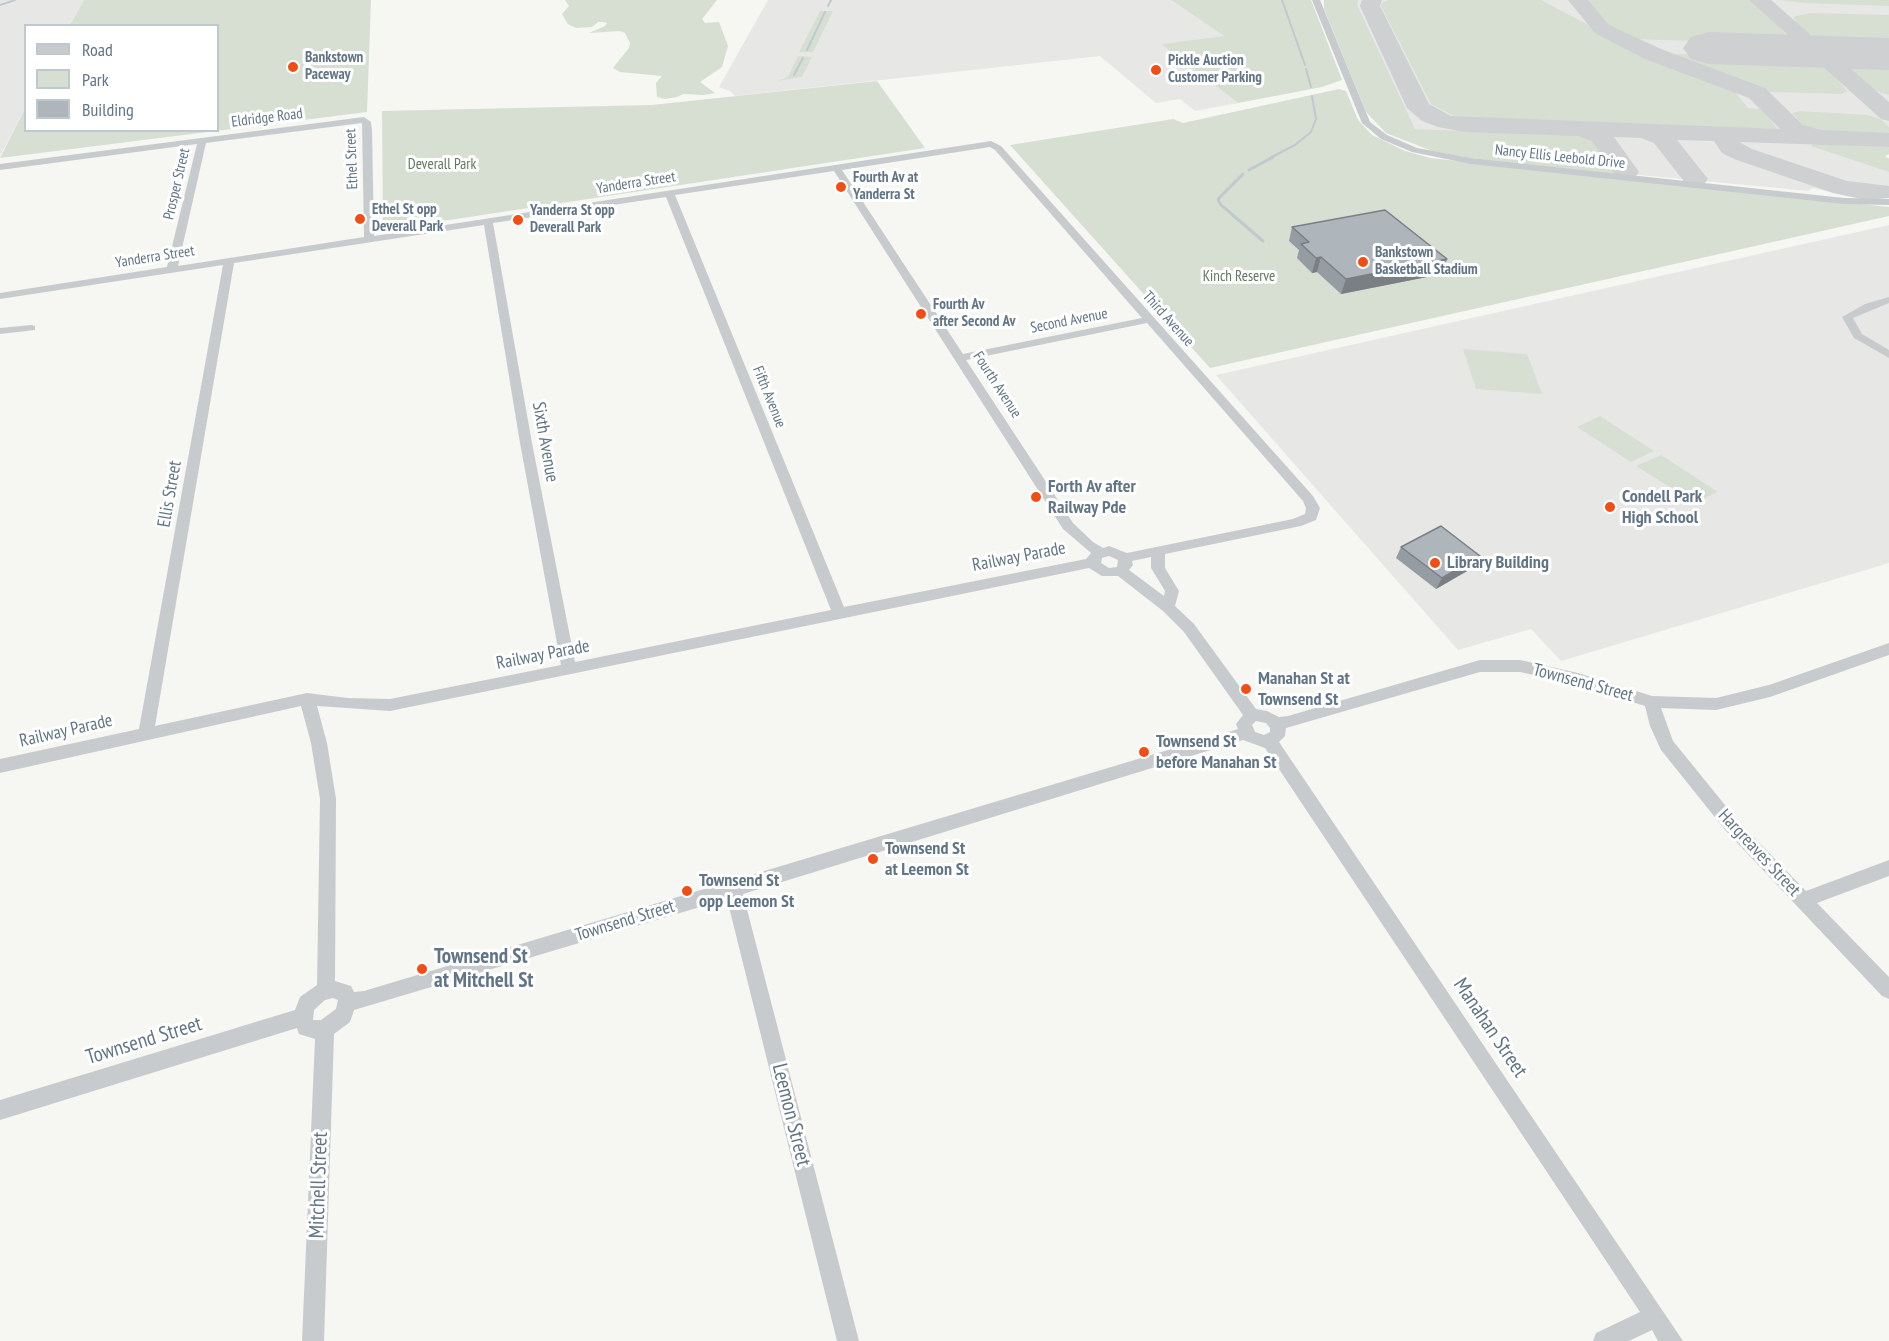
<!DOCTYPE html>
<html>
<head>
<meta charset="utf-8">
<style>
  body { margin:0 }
  #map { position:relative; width:1889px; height:1341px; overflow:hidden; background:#f6f6f2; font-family:"PT Sans Narrow",sans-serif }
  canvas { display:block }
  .legend { position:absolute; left:24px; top:24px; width:195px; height:108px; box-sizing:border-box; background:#fff; border:2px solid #c0c8cf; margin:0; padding:8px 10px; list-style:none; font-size:18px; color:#627586 }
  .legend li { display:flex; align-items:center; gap:12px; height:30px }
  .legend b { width:30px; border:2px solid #c0c8cf }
</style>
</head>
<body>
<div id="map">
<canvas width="1889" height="1341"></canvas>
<ul class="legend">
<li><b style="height:8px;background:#c8cbce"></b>Road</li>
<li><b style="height:16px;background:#d7dfd3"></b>Park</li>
<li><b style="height:16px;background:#aeb6bc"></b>Building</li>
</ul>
</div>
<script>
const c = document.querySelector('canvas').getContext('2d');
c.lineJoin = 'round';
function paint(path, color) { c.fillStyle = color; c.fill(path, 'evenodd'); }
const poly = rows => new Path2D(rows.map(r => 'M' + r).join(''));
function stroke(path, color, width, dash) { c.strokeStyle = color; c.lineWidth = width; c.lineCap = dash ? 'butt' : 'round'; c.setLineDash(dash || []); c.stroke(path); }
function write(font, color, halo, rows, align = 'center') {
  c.font = font + ' "PT Sans Narrow",sans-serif'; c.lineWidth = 6; c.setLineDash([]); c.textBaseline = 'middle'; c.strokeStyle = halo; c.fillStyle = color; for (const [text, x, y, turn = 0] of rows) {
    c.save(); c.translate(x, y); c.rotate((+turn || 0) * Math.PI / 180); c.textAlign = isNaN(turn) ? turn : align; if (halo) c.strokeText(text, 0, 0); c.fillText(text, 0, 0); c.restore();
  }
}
const built = poly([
  [0,0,84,0,70,25,26,26,25,109,0,156],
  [768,0,1171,0,1224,36,1162,44,1238,103,1195,111,1180,99,1156,103,1100,56,735,96,730,91,719,87],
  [1340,0,1889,0,1889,154,1885,156,1889,158,1889,197,1862,198,1812,188,1809,191,1619,173,1412,131],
  [1889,225,1889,563,1561,661,1531,629,1458,650,1216,375]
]);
const green = poly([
  [84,0,371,0,367,112,0,158,25,109,26,130,218,130,218,26,70,25],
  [565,0,717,0,702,19,705,23,719,22,728,46,722,67,700,82,715,93,704,95,683,94,677,97,665,99,657,97,656,83,662,76,620,72,613,68,629,48,630,43,625,33,620,31,589,33,605,26,607,23,603,22,598,22,592,27,576,28,568,24,562,14,569,6],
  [1171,0,1311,0,1342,80,1322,87,1238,103,1161,44,1224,36],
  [1324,0,1358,0,1357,5,1415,129,1594,136,1598,138,1624,175,1470,158,1432,151,1386,133,1366,112,1324,9],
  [1388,0,1541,0,1660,63,1738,92,1735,92,1748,108,1761,109,1778,129,1474,120,1456,117,1431,104,1381,6,1382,3],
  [1585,0,1749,0,1797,44,1631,39,1611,31],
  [1779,0,1889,0,1889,6,1803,3],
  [820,11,833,11,813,52,799,52],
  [1809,13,1889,15,1889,47,1859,46,1815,37,1801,29,1793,17],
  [1677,54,1813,59,1828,69,1847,91,1841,94,1770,92,1683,60,1677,56],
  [798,56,812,57,802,77,777,81,788,77],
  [1866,60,1889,61,1889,95,1876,91,1849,68,1854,63],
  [877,81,925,148,383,230,382,111,652,105],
  [1339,89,1346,91,1358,120,1372,135,1405,151,1430,158,1889,207,1889,216,1210,368,1010,145,1173,119,1183,123],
  [1800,111,1867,115,1880,119,1889,127,1889,134,1814,131,1806,128,1792,113],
  [1813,144,1889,147,1889,154,1884,157,1889,159,1889,172,1811,146],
  [1463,349,1527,354,1542,394,1476,389],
  [1600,416,1654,451,1631,462,1577,427],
  [1661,455,1718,492,1695,503,1636,466]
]);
const streamFar1 = poly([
  [1282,0,1305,65],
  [0,5,15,0],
  [828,6,831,0],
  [807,50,825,12],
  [1306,69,1311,87],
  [794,75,803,58],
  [1270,158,1295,145,1311,132,1316,119,1312,96]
]);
const stream = poly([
  [1249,170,1273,157],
  [1243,174,1218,199,1220,204,1263,241]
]);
const taxiway = poly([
  [1362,0,1382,0,1380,6,1429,104,1451,116,1780,129,1749,98,1645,59,1595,33,1568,0,1588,0,1609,25,1661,49,1765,88,1803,125,1821,130,1889,133,1889,147,1739,142,1752,149,1847,181,1889,186,1889,198,1866,200,1833,193,1734,159,1722,153,1714,141,1677,140,1708,179,1704,184,1695,187,1686,184,1654,143,1641,138,1614,137,1639,172,1635,177,1626,180,1617,177,1592,141,1578,136,1465,132,1438,127,1422,121,1407,108,1360,6,1362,0],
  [1749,0,1771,0,1812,36,1846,45,1889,48,1889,60,1834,54,1889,102,1889,121,1881,119,1749,0]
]);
const runway = poly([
  [1709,32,1889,38,1889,70,1709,64,1691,59,1683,48,1691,37,1709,32]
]);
const minor = poly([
  [1312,0,1320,0,1370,122,1387,135,1417,148,1471,158,1844,198,1889,199,1889,205,1844,204,1471,164,1412,152,1381,139,1362,123,1312,0],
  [364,117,371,122,372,130,374,236,991,141,1001,146,1313,496,1320,508,1316,520,1301,526,1165,554,1165,568,1179,591,1175,606,1194,624,1256,709,1267,711,1279,717,1288,716,1480,660,1520,660,1578,673,1652,696,1716,698,1769,685,1889,643,1889,655,1770,697,1716,710,1661,708,1673,741,1738,821,1806,891,1889,860,1889,876,1817,903,1889,977,1889,999,1882,996,1726,831,1661,750,1650,726,1645,706,1578,685,1520,672,1480,672,1286,728,1285,736,1279,742,1683,1341,1658,1341,1652,1330,1629,1341,1593,1341,1596,1333,1640,1312,1265,748,1243,740,743,894,859,1341,837,1341,727,899,354,1010,350,1022,334,1034,324,1341,302,1341,315,1039,299,1034,297,1028,0,1120,0,1100,295,1010,300,997,317,985,320,799,311,743,301,706,0,773,0,759,139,729,223,265,0,299,0,293,167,267,197,144,0,170,0,164,364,117],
  [362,123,364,237,178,266,206,143,362,123],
  [990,147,995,150,1142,318,963,354,842,170,990,147],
  [834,171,1063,529,1091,553,1086,559,844,607,675,195,834,171],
  [666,197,831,610,575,662,532,443,493,223,666,197],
  [484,225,520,443,561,665,390,699,348,698,307,693,155,726,234,263,484,225],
  [1147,323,1303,501,1306,508,1305,514,1293,519,1127,553,1109,546,1103,548,1093,542,1073,523,966,360,1147,323],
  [1109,556,1118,560,1117,567,1109,568,1101,563,1102,558,1109,556],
  [1151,557,1151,568,1165,591,1164,596,1129,570,1133,565,1132,561,1151,557],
  [1089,568,1102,576,1118,576,1163,611,1184,632,1243,715,1236,724,1238,729,364,991,354,992,351,986,335,981,336,799,327,743,317,706,390,711,1089,568],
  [1256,721,1266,723,1270,728,1270,732,1264,735,1255,732,1252,725,1256,721],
  [333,998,338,1000,336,1009,321,1020,313,1020,314,1010,325,1000,333,998],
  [1889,297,1889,303,1853,318,1862,334,1889,350,1889,358,1854,338,1842,317,1865,304,1889,297],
  [31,325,35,326,35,330,0,334,0,328,31,325]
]);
const wall = poly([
  [1292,227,1442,274,1341,294,1317,272,1312,273,1297,258,1299,250,1289,241],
  [1401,547,1474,567,1436,589,1396,558]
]);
const shadedWall = poly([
  [1321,257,1317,272,1312,273,1316,258],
  [1447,259,1442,274,1341,294,1346,279],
  [1480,556,1474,567,1436,589,1442,578]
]);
const building = poly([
  [1385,210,1447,259,1346,279,1321,257,1316,258,1301,244,1309,242,1292,227,1385,210],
  [1441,526,1480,556,1442,578,1401,547,1441,526]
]);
const markers = [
  [293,67,6,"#f34d16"],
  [1156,70,6,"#f34d16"],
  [841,187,6,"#f34d16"],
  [360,219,6,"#f34d16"],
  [518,220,6,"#f34d16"],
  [1363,262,6,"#f34d16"],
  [921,314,6,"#f34d16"],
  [1036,497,6,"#f34d16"],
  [1610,507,6,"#f34d16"],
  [1435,563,6,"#f34d16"],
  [1246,689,6,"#f34d16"],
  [1144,752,6,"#f34d16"],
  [873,859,6,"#f34d16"],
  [687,891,6,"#f34d16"],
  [422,969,6,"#f34d16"]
];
const farPoinames = [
  ["Bankstown",305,58],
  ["Paceway",305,75],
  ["Pickle Auction",1168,61],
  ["Customer Parking",1168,78],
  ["Fourth Av at",853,178],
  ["Yanderra St",853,195],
  ["Ethel St opp",372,210],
  ["Deverall Park",372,227],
  ["Yanderra St opp",530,211],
  ["Deverall Park",530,228],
  ["Bankstown",1375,253],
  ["Basketball Stadium",1375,270],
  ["Fourth Av",933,305],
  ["after Second Av",933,322]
];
const farStreetnames = [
  ["Eldridge Road",267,118,-7],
  ["Nancy Ellis Leebold Drive",1560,157,6],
  ["Ethel Street",352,159,-92],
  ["Yanderra Street",636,183,-9],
  ["Prosper Street",177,184,-77],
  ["Yanderra Street",155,257,-9],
  ["Third Avenue",1168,319,48],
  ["Second Avenue",1069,321,-11],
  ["Fourth Avenue",997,385,57],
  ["Fifth Avenue",769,397,68]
];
const farParknames = [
  ["Deverall Park",442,165],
  ["Kinch Reserve",1239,277]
];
const streetNames = [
  ["Sixth Avenue",545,442,80],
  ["Ellis Street",170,494,-80],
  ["Railway Parade",1019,557,-11],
  ["Railway Parade",543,655,-11],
  ["Townsend Street",1583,683,15],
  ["Railway Parade",66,731,-13],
  ["Hargreaves Street",1759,853,47],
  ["Townsend Street",625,921,-17]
];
const poiNames = [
  ["Forth Av after",1048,487],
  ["Railway Pde",1048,508],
  ["Condell Park",1622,497],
  ["High School",1622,518],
  ["Library Building",1447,563],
  ["Manahan St at",1258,679],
  ["Townsend St",1258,700],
  ["Townsend St",1156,742],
  ["before Manahan St",1156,763],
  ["Townsend St",885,849],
  ["at Leemon St",885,870],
  ["Townsend St",699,881],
  ["opp Leemon St",699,902]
];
const nearPoinames = [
  ["Townsend St",434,957],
  ["at Mitchell St",434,981]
];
const nearStreetnames = [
  ["Manahan Street",1490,1028,56],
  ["Townsend Street",144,1041,-17],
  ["Leemon Street",791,1115,76],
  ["Mitchell Street",319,1185,-88]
];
paint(built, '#e7e8e6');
paint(green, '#d7dfd3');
stroke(streamFar1, '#bfcacf', 2);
stroke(stream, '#bfcacf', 3);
paint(taxiway, '#ced0d2');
paint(runway, '#ced0d2');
paint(minor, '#c8cbce');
paint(wall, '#969da2');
paint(shadedWall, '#7a7f84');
paint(building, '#aeb6bc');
stroke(building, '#7a7f84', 1.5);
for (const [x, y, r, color] of markers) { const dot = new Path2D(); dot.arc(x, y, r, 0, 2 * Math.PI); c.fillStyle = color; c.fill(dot); stroke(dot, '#fff', 2); }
write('bold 15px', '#627586', '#fff', farPoinames, 'left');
write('15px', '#627586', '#fff', farStreetnames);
write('15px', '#63785e', '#fff', farParknames);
write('18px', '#627586', '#fff', streetNames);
write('bold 18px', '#627586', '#fff', poiNames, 'left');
write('bold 21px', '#627586', '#fff', nearPoinames, 'left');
write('21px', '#627586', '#fff', nearStreetnames);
</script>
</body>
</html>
